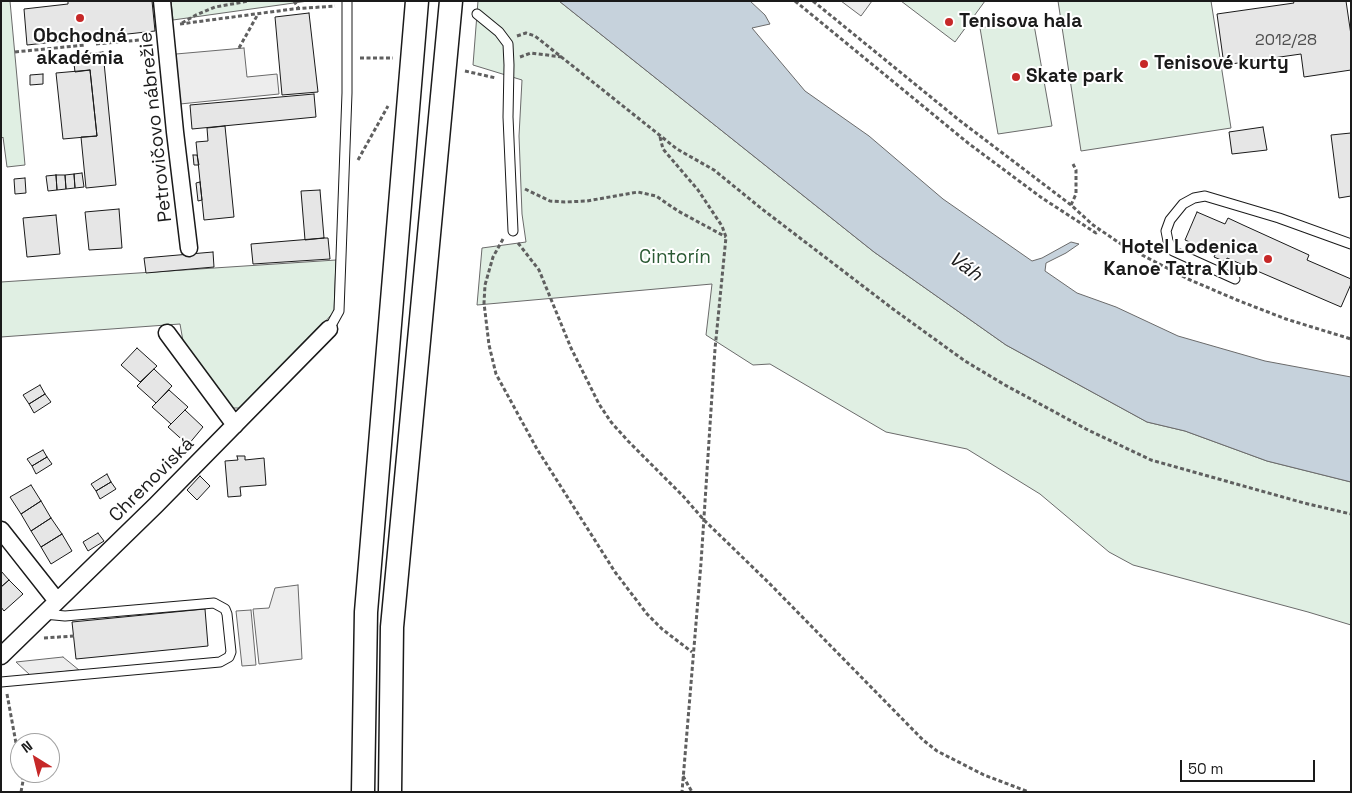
<!DOCTYPE html>
<html>
<head>
<meta charset="utf-8">
<style>
  body { margin:0 }
  #map { position:relative; width:1352px; height:793px; overflow:hidden; background:#fff; font-family:"Space Grotesk",sans-serif }
  canvas { display:block }
  .frame { position:absolute; inset:0; border:2px solid #1a1a1a; pointer-events:none }
  .north { position:absolute; left:10px; top:733px; width:50px; height:50px; box-sizing:border-box; background:#fff; border:1px solid #a3a3a3; border-radius:50%; rotate:324deg; font-size:14px; font-weight:700; line-height:20px; text-align:center; color:#1a1a1a }
  .north::after { content:''; display:block; margin:auto; width:18px; height:22px; background:#c62828; clip-path:polygon(50% 0,100% 100%,50% 72%,0 100%) }
  .scale { position:absolute; left:1180px; top:760px; width:135px; height:22px; box-sizing:border-box; border:2px solid #1a1a1a; border-top:0; padding-left:6px; font-size:15px; line-height:18px; white-space:nowrap; color:#1a1a1a; -webkit-text-stroke:4px #fff; paint-order:stroke }
</style>
</head>
<body>
<div id="map">
<canvas width="1352" height="793"></canvas>
<div class="frame"></div>
<div class="north">N</div>
<div class="scale">50 m</div>
</div>
<script>
const c = document.querySelector('canvas').getContext('2d');
c.lineJoin = 'round';
function paint(path, color) { c.fillStyle = color; c.fill(path, 'evenodd'); }
const poly = rows => new Path2D(rows.map(r => 'M' + r).join(''));
function stroke(path, color, width, dash) { c.strokeStyle = color; c.lineWidth = width; c.lineCap = dash ? 'butt' : 'round'; c.setLineDash(dash || []); c.stroke(path); }
function write(font, color, halo, rows, align = 'center') {
  c.font = font + ' "Space Grotesk",sans-serif'; c.lineWidth = 4; c.setLineDash([]); c.textBaseline = 'middle'; c.strokeStyle = halo; c.fillStyle = color; for (const [text, x, y, turn = 0] of rows) {
    c.save(); c.translate(x, y); c.rotate((+turn || 0) * Math.PI / 180); c.textAlign = isNaN(turn) ? turn : align; if (halo) c.strokeText(text, 0, 0); c.fillText(text, 0, 0); c.restore();
  }
}
const green = poly([
  [1,1,10,1,25,165,7,167,3,137,1,139,1,1],
  [171,1,308,1,173,20,171,1],
  [478,1,559,1,874,252,1006,345,1147,422,1185,431,1267,461,1351,482,1351,625,1308,612,1133,565,1109,552,1040,494,967,449,886,432,770,364,753,365,706,335,712,284,477,305,482,248,526,242,522,214,519,136,522,80,473,65,478,1],
  [901,1,985,1,955,42,901,1],
  [1058,1,1211,1,1231,128,1081,151,1058,1],
  [1033,19,1052,126,998,134,980,28,1033,19],
  [336,260,334,312,249,402,239,408,231,408,183,341,180,324,1,337,1,282,336,260]
]);
const parking = poly([
  [841,1,872,1,861,16,841,1],
  [244,48,247,77,277,74,279,94,180,104,176,54,244,48],
  [298,585,302,659,259,664,253,609,269,608,275,588,298,585],
  [251,610,256,665,242,666,236,611,251,610],
  [63,657,79,670,30,675,16,662,63,657]
]);
const water = poly([
  [559,1,750,1,765,15,770,24,752,28,805,91,869,136,943,199,1032,261,1042,258,1071,242,1079,244,1066,253,1046,263,1045,271,1077,293,1116,307,1178,336,1265,361,1351,377,1351,482,1267,461,1185,431,1147,422,1006,345,874,252,559,1]
]);
const building = poly([
  [68,1,152,1,155,31,27,45,24,9,68,4,68,1],
  [1293,1,1346,1,1351,35,1351,70,1304,77,1301,54,1224,65,1217,14,1294,3,1293,1],
  [309,13,318,92,282,95,275,17,309,13],
  [103,52,116,185,86,188,81,137,97,136,90,70,75,72,73,55,103,52],
  [90,70,97,136,63,139,56,73,90,70],
  [43,74,43,84,30,85,30,75,43,74],
  [314,94,316,117,192,129,190,105,314,94],
  [225,126,234,217,204,220,196,142,208,141,207,128,225,126],
  [1263,127,1267,150,1232,154,1229,132,1263,127],
  [1351,133,1351,196,1339,198,1331,135,1351,133],
  [193,155,197,155,199,165,194,165,193,155],
  [82,173,84,187,75,188,74,174,82,173],
  [74,174,75,188,66,189,65,175,74,174],
  [56,175,65,175,66,189,57,190,56,175],
  [56,175,57,190,48,191,46,176,56,175],
  [25,178,26,193,15,194,14,179,25,178],
  [200,182,202,200,198,201,196,183,200,182],
  [320,190,324,238,305,240,301,191,320,190],
  [119,209,122,248,89,250,85,212,119,209],
  [1197,212,1225,224,1228,218,1243,225,1309,255,1307,260,1351,279,1351,284,1341,307,1227,258,1226,262,1214,257,1216,253,1185,240,1197,212],
  [56,215,60,254,27,257,23,218,56,215],
  [324,238,328,238,330,259,253,264,251,244,324,238],
  [213,252,214,267,146,273,144,258,213,252],
  [137,348,157,366,140,382,121,365,137,348],
  [154,369,172,386,156,403,137,386,154,369],
  [40,385,45,394,29,404,23,395,40,385],
  [169,390,188,407,171,424,152,407,169,390],
  [45,394,51,402,34,413,29,404,45,394],
  [185,410,203,427,188,445,168,427,185,410],
  [43,450,47,457,32,466,27,459,43,450],
  [237,456,245,456,245,460,264,458,266,485,240,487,241,496,228,497,225,461,238,460,237,456],
  [47,457,52,464,36,474,32,466,47,457],
  [107,474,111,482,96,491,91,484,107,474],
  [200,476,210,486,197,500,187,490,200,476],
  [111,482,116,489,100,499,96,491,111,482],
  [31,485,41,501,21,514,10,497,31,485],
  [41,501,51,518,31,531,21,514,41,501],
  [51,518,62,534,41,547,31,531,51,518],
  [98,533,104,541,88,551,83,542,98,533],
  [62,534,72,551,51,564,41,547,62,534],
  [1,571,9,580,1,587,1,571],
  [9,580,23,594,4,611,1,607,1,587,9,580],
  [205,609,208,646,76,659,72,622,205,609]
]);
const path = poly([
  [294,1,299,9],
  [795,1,968,143,1042,198,1096,233,1099,230],
  [813,1,959,120,1071,205,1093,225,1121,244,1188,279,1237,300,1286,319,1351,339],
  [182,23,196,15,215,7,249,1],
  [180,24,293,9,335,6],
  [517,36,526,33,535,36,677,149,714,170,762,209,893,309,965,361,1005,385,1086,429,1151,460,1304,503,1351,514],
  [96,44,150,39],
  [239,48,258,14],
  [15,52,85,45],
  [520,57,531,53,562,57],
  [360,58,393,58],
  [465,71,496,78],
  [660,137,663,149,698,190,722,226,726,237,715,349,701,563,682,792],
  [358,160,388,106],
  [525,189,550,201,565,202,587,201,638,192,656,196,678,211,726,237],
  [1071,205,1076,194,1076,170,1073,164],
  [503,239,493,257,485,285,484,303,489,345,496,374,537,449,615,572,647,614,662,629,692,652],
  [518,243,539,270,571,348,599,404,611,422,628,441,683,496,704,520,768,582,923,740,937,751,984,775,1029,792],
  [44,638,74,636],
  [7,694,20,765],
  [683,776,692,792],
  [21,792,23,781,22,773]
]);
const service = poly([
  [477,14,499,32,508,44,509,65,508,117,513,231],
  [1235,279,1173,251,1168,241,1166,231,1170,220,1183,204,1194,198,1205,196,1279,218,1351,244],
  [329,329,339,311,347,93,347,1],
  [1,682,220,662,229,657,231,652,227,614,225,609,214,603,65,616,44,614]
]);
const minor = poly([
  [162,1,175,132,189,248],
  [167,333,235,425],
  [1,530,57,601],
  [1,656,156,505,329,329]
]);
const secondary = poly([
  [363,792,366,612,417,1],
  [390,792,392,627,451,1]
]);
const markers = [
  [80,18,5,"#c62828"],
  [949,22,5,"#c62828"],
  [1144,64,5,"#c62828"],
  [1016,77,5,"#c62828"],
  [1268,259,5,"#c62828"]
];
const numberNames = [
  ["2012/28",1286,41]
];
const poiNames = [
  ["Tenisova hala",959,22],
  ["Obchodná",80,37,"center"],
  ["akadémia",80,59,"center"],
  ["Tenisové kurty",1154,64],
  ["Skate park",1026,77],
  ["Hotel Lodenica",1258,248,"right"],
  ["Kanoe Tatra Klub",1258,270,"right"]
];
const streetNames = [
  ["Petrovičovo nábrežie",156,127,-96],
  ["Chrenoviská",152,480,-45]
];
const parkNames = [
  ["Cintorín",675,258]
];
const waterNames = [
  ["Váh",965,267,36]
];
paint(green, '#e0efe3');
stroke(green, '#6a6a6a', 1);
paint(parking, '#ededed');
stroke(parking, '#6a6a6a', 1);
paint(water, '#c6d2dc');
stroke(water, '#6a6a6a', 1);
paint(building, '#e6e6e6');
stroke(building, '#1a1a1a', 1);
stroke(service, '#1a1a1a', 11);
stroke(minor, '#1a1a1a', 19);
stroke(secondary, '#1a1a1a', 25);
stroke(path, '#5f5f5f', 3, [4, 2.5]);
stroke(service, '#fff', 9);
stroke(minor, '#fff', 16);
stroke(secondary, '#fff', 22);
for (const [x, y, r, color] of markers) { const dot = new Path2D(); dot.arc(x, y, r, 0, 2 * Math.PI); c.fillStyle = color; c.fill(dot); stroke(dot, '#fff', 2); }
write('16px', '#4d4d4d', null, numberNames);
write('bold 19px', '#1a1a1a', '#fff', poiNames, 'left');
write('19px', '#1a1a1a', '#fff', streetNames);
write('19px', '#2b5a34', '#fff', parkNames);
write('italic 20px', '#1a1a1a', '#fff', waterNames);
</script>
</body>
</html>
